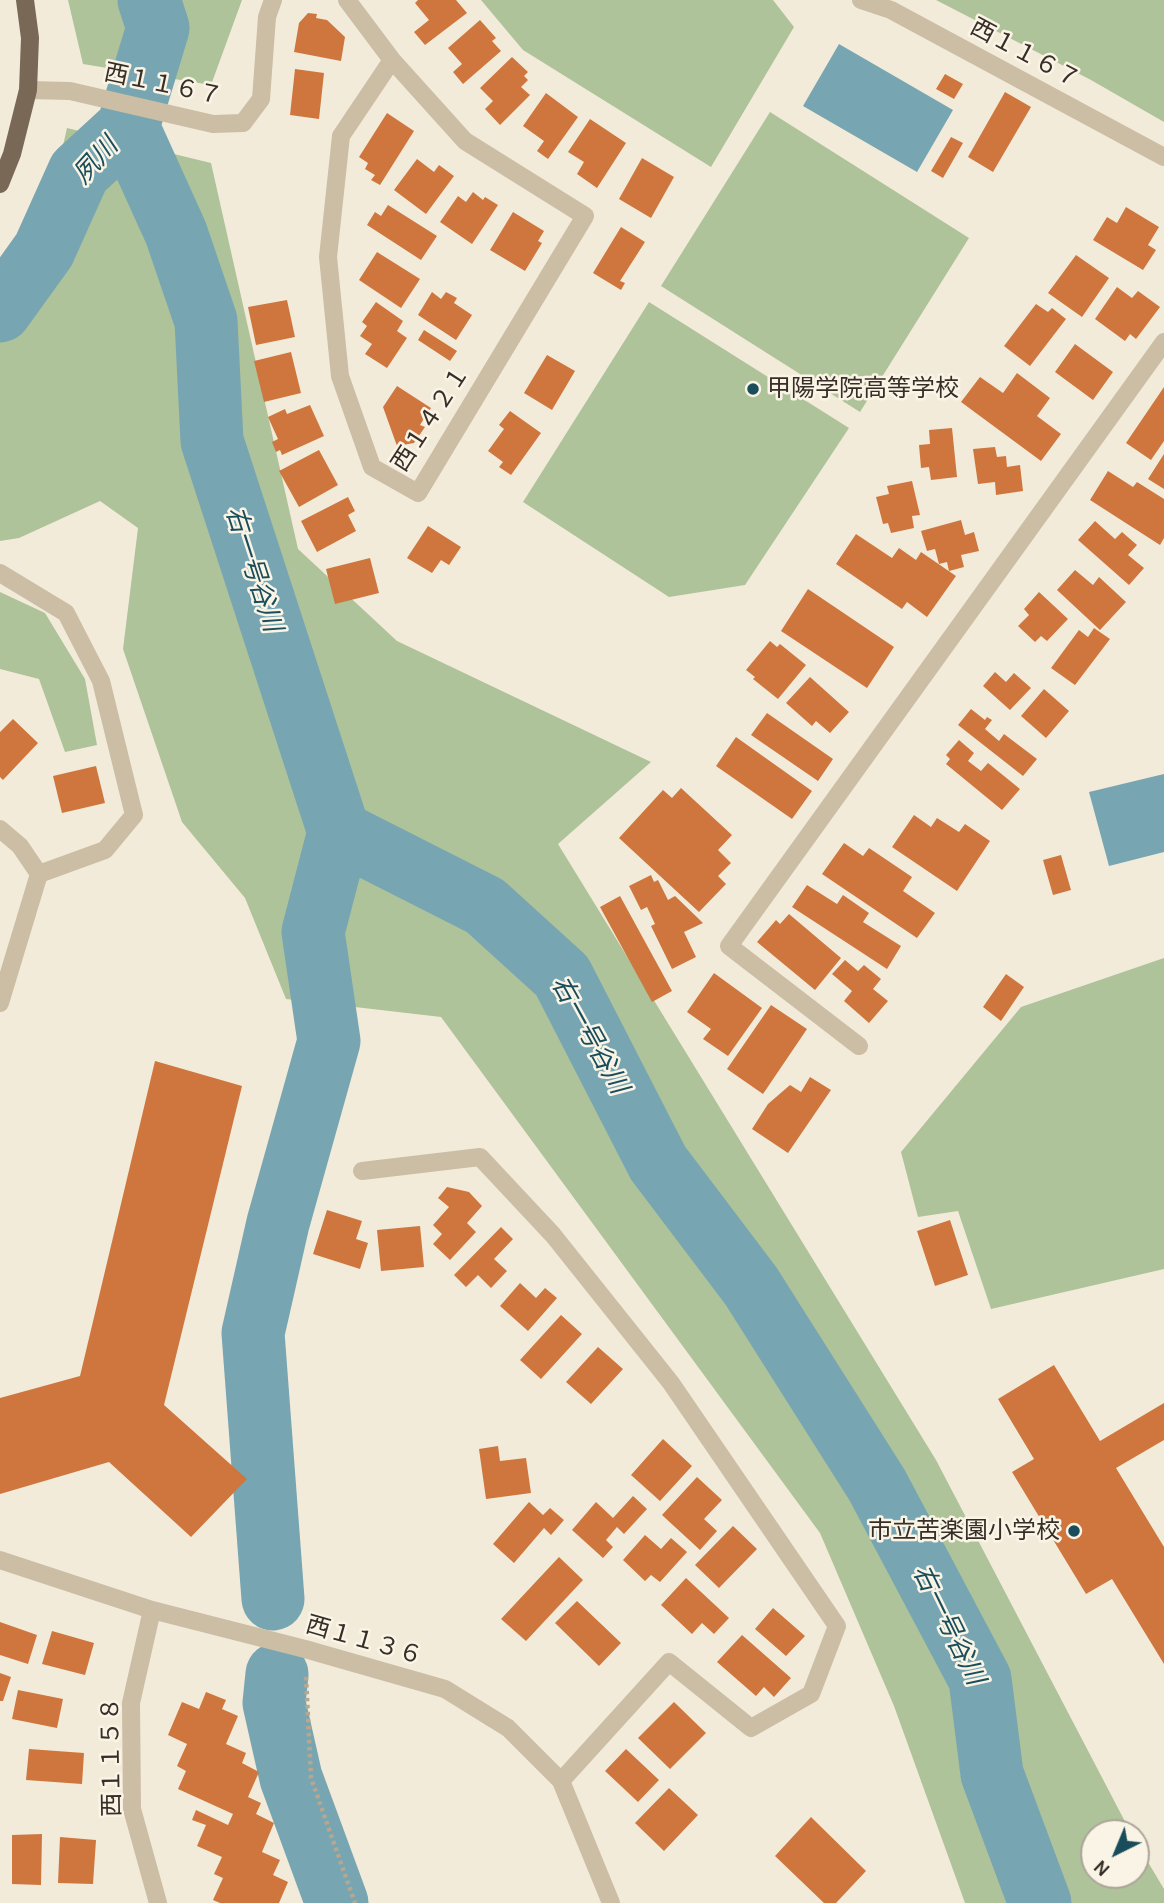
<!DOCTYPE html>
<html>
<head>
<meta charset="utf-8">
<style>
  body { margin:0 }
  #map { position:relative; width:1164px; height:1903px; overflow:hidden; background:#f3ebd9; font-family:Karla,sans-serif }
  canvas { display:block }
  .north { position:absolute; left:1080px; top:1819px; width:70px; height:70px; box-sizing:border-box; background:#faf4e6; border:2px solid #aca59a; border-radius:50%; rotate:223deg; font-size:19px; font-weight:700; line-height:28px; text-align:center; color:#372e27 }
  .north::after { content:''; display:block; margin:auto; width:24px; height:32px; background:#194d5b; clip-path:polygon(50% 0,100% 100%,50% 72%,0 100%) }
</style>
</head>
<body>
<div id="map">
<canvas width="1164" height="1903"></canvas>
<div class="north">N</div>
</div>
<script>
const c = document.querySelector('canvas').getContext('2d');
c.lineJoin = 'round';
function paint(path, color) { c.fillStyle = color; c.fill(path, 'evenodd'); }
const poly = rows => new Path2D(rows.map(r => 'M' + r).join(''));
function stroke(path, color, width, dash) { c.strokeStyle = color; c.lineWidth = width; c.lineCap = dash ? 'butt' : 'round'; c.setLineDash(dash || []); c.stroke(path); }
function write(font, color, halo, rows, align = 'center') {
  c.font = font + ' Karla,"Noto Sans JP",sans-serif'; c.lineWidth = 5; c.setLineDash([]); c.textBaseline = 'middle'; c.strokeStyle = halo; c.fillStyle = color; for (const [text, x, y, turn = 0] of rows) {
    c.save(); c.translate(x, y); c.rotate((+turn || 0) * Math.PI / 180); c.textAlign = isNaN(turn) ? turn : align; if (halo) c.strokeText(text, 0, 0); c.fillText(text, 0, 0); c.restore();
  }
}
const green = poly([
  [68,0,242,0,211,85,83,64],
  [481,0,773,0,794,27,711,167,523,50],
  [936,0,1164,0,1164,122,1091,80],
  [770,112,969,238,860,412,661,286],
  [67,128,211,163,298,549,397,641,651,762,558,844,936,1460,1131,1833,1094,1833,1094,1875,1136,1875,1136,1842,1164,1889,1164,1903,965,1903,894,1706,820,1533,441,1017,286,999,245,898,182,822,123,649,138,528,100,501,19,538,0,541,0,288,46,220],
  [649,302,849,428,745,585,669,597,523,502],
  [0,592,45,613,85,679,97,745,65,752,39,679,0,669],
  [1164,958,1164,1269,991,1309,958,1211,918,1217,901,1152,1021,1007]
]);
const water = poly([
  [839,44,953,110,917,172,803,106],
  [1164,774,1164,852,1109,866,1089,792]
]);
const river = poly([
  [128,127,176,233,206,321,212,441,339,832,485,906,562,976,658,1163,751,1286,877,1485,980,1679,992,1774,1040,1903],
  [0,311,44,250,79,172,128,127,158,28,149,0],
  [273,1599,253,1333,278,1223,329,1041,313,932,339,832],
  [277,1674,274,1703,291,1778,337,1903]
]);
const building = poly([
  [418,0,456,0,467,13,425,45,414,32,429,20,415,3],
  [308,13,317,14,316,18,327,20,345,37,341,61,294,52,299,23],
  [480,20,496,38,492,41,501,51,463,84,453,72,462,64,448,48],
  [512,57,528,72,524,76,528,80,521,87,530,95,500,125,485,109,493,101,480,88],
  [295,69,324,73,319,119,290,115],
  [945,74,963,84,954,99,936,89],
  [1005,92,1031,107,993,172,968,157],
  [546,93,578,117,548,159,537,151,544,141,523,126],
  [387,113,414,131,380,185,371,180,375,175,365,169,368,163,359,157],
  [590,119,626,143,597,188,577,174,584,162,568,152],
  [951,137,963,143,943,178,931,171],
  [642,158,674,177,651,218,619,199],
  [417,159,434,172,439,165,454,176,426,214,394,190],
  [473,192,483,200,485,197,498,205,472,244,440,222,458,196,466,202],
  [388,205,437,236,421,260,367,225,375,212,381,216],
  [1126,207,1159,227,1148,245,1156,250,1143,270,1093,240,1107,217,1117,223],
  [513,212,544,231,538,241,542,243,525,271,490,250],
  [621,227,645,242,620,281,625,283,621,290,593,273],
  [377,252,420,279,401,308,359,280],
  [1076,255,1109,278,1082,317,1048,293],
  [1117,287,1132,298,1138,291,1160,307,1136,339,1130,334,1125,341,1095,319],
  [432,292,441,299,446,292,457,298,454,303,472,315,456,340,418,315],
  [287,300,295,337,256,345,248,307],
  [376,302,403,321,397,331,407,338,387,368,365,354,372,344,360,336,367,326,362,322],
  [1036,304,1048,312,1052,308,1066,319,1030,366,1004,346],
  [424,330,457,351,450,361,418,340],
  [1075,344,1113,372,1093,400,1055,372],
  [291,352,301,393,264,402,254,361],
  [547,355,575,371,552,410,524,393],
  [1017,373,1050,398,1037,416,1061,434,1041,461,961,402,980,377,1003,393],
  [397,386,431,408,420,425,425,427,414,443,397,446,383,407],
  [1164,387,1164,441,1151,460,1126,443],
  [310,405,324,436,282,455,280,450,276,452,272,442,278,439,268,417,285,409,287,414],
  [510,411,541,433,511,475,499,467,503,462,488,451,504,429,499,425],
  [952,428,957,477,931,480,929,467,921,468,919,445,930,444,929,430],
  [995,447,997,457,1006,456,1007,467,1020,465,1023,491,996,495,995,482,978,484,973,449],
  [319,450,338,485,299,507,279,471],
  [1164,454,1164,489,1148,479],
  [1108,471,1133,487,1137,482,1164,499,1164,538,1160,545,1090,500],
  [912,481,920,515,912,516,914,528,891,533,888,523,883,524,876,497,889,494,887,486],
  [348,497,355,511,348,515,356,531,317,552,301,521],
  [961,520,965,535,974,532,979,551,961,555,964,567,949,571,947,562,939,564,935,549,927,551,921,531],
  [1095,521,1115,539,1122,532,1137,545,1128,555,1144,568,1129,585,1078,540],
  [428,526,461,547,449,565,441,560,432,573,407,558],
  [856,534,892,558,899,548,916,560,921,552,956,576,927,617,907,602,902,609,836,564],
  [370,558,379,593,335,604,326,569],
  [1075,570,1093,585,1099,577,1126,602,1100,630,1057,590],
  [808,589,894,647,867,688,781,631],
  [1039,592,1068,619,1047,641,1041,636,1035,642,1018,626,1029,615,1024,609],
  [1094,628,1110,639,1075,685,1051,668,1079,630,1088,637],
  [770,641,777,647,780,644,806,665,778,699,753,679,755,677,746,670],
  [995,672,1006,682,1014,673,1031,688,1010,710,983,686],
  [810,677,849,712,830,733,816,721,812,726,786,703],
  [1044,689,1069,711,1046,738,1021,716],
  [971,709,985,720,987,717,992,720,985,729,999,741,1004,734,1037,759,1023,776,958,725],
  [767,713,833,759,818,781,751,735],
  [13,719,38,743,3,780,0,777,0,732],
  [736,737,812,791,792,819,716,766],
  [959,740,974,753,968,761,981,771,988,763,1020,789,1002,810,946,764,950,759,946,755],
  [96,766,105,803,62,813,53,776],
  [681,788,732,835,718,850,731,863,718,876,726,884,699,912,619,838,663,790,672,798],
  [914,815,931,827,937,818,959,832,965,824,990,841,957,891,892,847],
  [844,843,863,856,869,848,912,877,903,891,935,913,917,938,822,874],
  [1061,855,1071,890,1053,895,1043,860],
  [651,875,654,882,658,880,668,900,675,896,703,923,684,932,696,957,672,969,651,926,655,924,647,907,641,910,629,886],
  [807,885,837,904,843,895,869,913,863,922,901,946,887,969,792,907],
  [620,896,672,991,652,1002,600,907],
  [789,914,841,958,815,990,757,942,776,920,780,924],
  [845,960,858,971,864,965,881,979,873,989,888,1001,869,1023,844,1001,852,991,832,974],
  [714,973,762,1008,728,1056,703,1039,711,1029,687,1012],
  [1006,974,1024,987,1001,1021,983,1007],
  [771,1005,807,1029,763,1094,727,1069],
  [155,1061,242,1086,164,1405,247,1479,191,1537,109,1462,0,1494,0,1398,80,1376],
  [810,1077,831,1090,788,1153,752,1129,768,1104,790,1085,801,1092],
  [447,1187,469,1192,482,1206,467,1223,476,1232,450,1260,433,1244,442,1234,433,1225,449,1207,438,1198],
  [327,1210,362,1221,356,1239,368,1243,360,1269,313,1254],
  [950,1220,968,1275,935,1286,917,1231],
  [420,1226,424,1267,381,1271,377,1230],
  [501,1227,513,1239,494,1259,507,1271,491,1288,478,1275,466,1287,454,1275],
  [520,1283,536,1298,545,1288,557,1298,528,1331,500,1306],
  [561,1315,582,1334,541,1379,520,1360],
  [598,1347,623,1369,591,1404,566,1382],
  [1054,1365,1100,1441,1164,1403,1164,1440,1116,1468,1164,1547,1164,1664,1112,1579,1086,1594,1012,1472,1034,1459,998,1399],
  [663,1439,692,1466,660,1501,631,1475],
  [498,1446,500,1461,526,1458,531,1493,486,1499,479,1449],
  [697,1477,722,1500,704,1519,717,1531,700,1550,662,1515],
  [633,1496,647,1509,624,1534,617,1527,606,1540,613,1547,603,1558,572,1530,596,1502,613,1518],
  [529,1502,543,1515,550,1508,564,1520,551,1535,544,1528,514,1563,493,1544],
  [733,1526,757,1549,719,1588,695,1565],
  [645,1535,661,1549,671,1538,687,1552,660,1582,651,1575,645,1581,623,1560],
  [559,1557,583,1580,526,1641,501,1619],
  [686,1578,729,1618,714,1634,702,1623,692,1634,661,1605],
  [577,1601,621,1643,599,1666,555,1623],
  [773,1608,805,1636,786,1656,755,1629],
  [0,1622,37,1635,28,1664,0,1655],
  [52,1631,94,1643,85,1675,42,1664],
  [742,1635,791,1678,774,1697,764,1687,756,1696,717,1662],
  [0,1673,11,1677,3,1701,0,1701],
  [18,1690,63,1699,57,1728,12,1719],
  [206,1692,226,1700,222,1709,238,1716,226,1744,246,1753,242,1763,259,1772,248,1797,261,1803,256,1814,274,1823,262,1852,280,1860,273,1875,288,1882,279,1903,220,1903,213,1900,223,1878,214,1874,222,1857,197,1846,206,1825,192,1820,196,1810,228,1825,233,1814,178,1789,186,1771,177,1766,187,1744,168,1735,182,1702,199,1709],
  [674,1702,706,1733,670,1769,638,1738],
  [29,1749,84,1753,82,1784,26,1780],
  [626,1749,659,1780,638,1802,605,1771],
  [669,1788,698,1815,664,1851,635,1823],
  [811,1817,866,1871,836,1903,824,1903,775,1856],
  [42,1834,41,1885,12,1884,12,1835],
  [60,1837,96,1840,93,1884,58,1883]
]);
const path = poly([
  [306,1677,311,1778,355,1903]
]);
const street = poly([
  [347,0,392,60,465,141,585,216,418,493,372,467,340,376,328,257,341,136,392,60],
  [861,0,891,10,1164,157],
  [28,90,70,91,213,124,243,123,261,99,267,17,273,0],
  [0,573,66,613,101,681,134,815,105,850,39,874],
  [0,829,20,846,39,874,0,1003],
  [859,1046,729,946,1164,342],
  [362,1171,480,1157,553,1235,671,1383,837,1626,811,1694,751,1728,669,1662,561,1781],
  [0,1560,152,1610,305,1649,445,1689,508,1728,561,1781,611,1903],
  [152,1610,131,1703,132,1809,158,1903]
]);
const primary = poly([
  [0,184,12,154,28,90,30,38,25,0]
]);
const markers = [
  [753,389,7,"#194d5b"],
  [1074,1531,7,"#194d5b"]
];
const streetNames = [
  ["西１１６７",1025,54,28],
  ["西１１６７",163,85,12],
  ["西１４２１",431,419,-57],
  ["西１１３６",364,1641,16],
  ["西１１５８",112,1757,-91]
];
const poiNames = [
  ["甲陽学院高等学校",767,389],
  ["市立苦楽園小学校",1060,1531,"right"]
];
const waterNames = [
  ["夙川",96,161,-48],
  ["右一号谷川",253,569,72],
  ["右一号谷川",589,1035,61],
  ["右一号谷川",948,1625,64]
];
paint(green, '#aec399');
paint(water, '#77a6b2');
stroke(river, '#77a6b2', 63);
paint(building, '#ce763d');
stroke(path, '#b8a78f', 4.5, [3.5, 3.5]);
stroke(street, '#ccbda5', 18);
stroke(primary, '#7a6857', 18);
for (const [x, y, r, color] of markers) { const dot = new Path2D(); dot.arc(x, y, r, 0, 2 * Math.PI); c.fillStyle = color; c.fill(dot); stroke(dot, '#faf4e6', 2.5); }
write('24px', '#372e27', '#faf4e6', streetNames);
write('24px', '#372e27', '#faf4e6', poiNames, 'left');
write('italic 26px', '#194d5b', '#faf4e6', waterNames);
</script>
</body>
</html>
